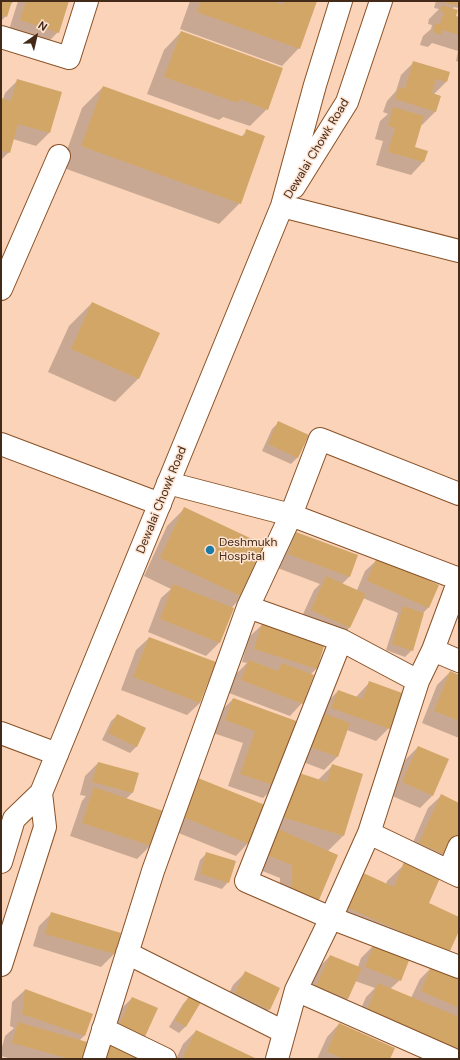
<!DOCTYPE html>
<style>
body{margin:0}
#map{position:relative;width:460px;height:1060px;overflow:hidden;background:#fad3b8;font-family:"DM Sans",sans-serif}
canvas{display:block}
.frame{position:absolute;inset:0;border:2px solid #442b19;pointer-events:none}
.north{position:absolute;left:16px;top:16px;width:40px;height:40px;-webkit-text-stroke:3px #fee3d1;paint-order:stroke;rotate:34deg;font-size:11px;font-weight:700;line-height:16px;text-align:center;color:#442b19}
.north::after{content:'';display:block;margin:auto;width:14px;height:18px;background:#442b19;clip-path:polygon(50% 0,100% 100%,50% 72%,0 100%)}
</style>
<div id="map">
<canvas width="460" height="1060"></canvas>
<div class="frame"></div>
<div class="north">N</div>
</div>
<script>
const g = document.querySelector('canvas').getContext('2d');
g.lineJoin = 'round';
function fill(path, color) { g.fillStyle = color; g.fill(path, 'evenodd'); }
const shape = rows => new Path2D(rows.map(r => 'M' + r).join(''));
function trace(path, color, width, dash) { g.strokeStyle = color; g.lineWidth = width; g.lineCap = dash ? 'butt' : 'round'; g.setLineDash(dash || []); g.stroke(path); }
function write(font, color, halo, rows, align = 'center') {
  g.font = font + ' "DM Sans",sans-serif'; g.lineWidth = 3; g.setLineDash([]); g.textBaseline = 'middle'; g.strokeStyle = halo; g.fillStyle = color; for (const [text, x, y, turn = 0] of rows) {
    g.save(); g.translate(x, y); g.rotate((+turn || 0) * Math.PI / 180); g.textAlign = isNaN(turn) ? turn : align; if (halo) g.strokeText(text, 0, 0); g.fillText(text, 0, 0); g.restore();
  }
}
const shadow = shape([
 [1,1,14,1,9,6,6,16,1,21],
 [18,1,68,1,58,32,45,45,8,33],
 [190,1,268,1,273,3,274,1,316,1,299,48,282,66,180,29],
 [436,1,459,1,459,6,457,8,454,7,452,9,454,17,459,18,459,62,456,61,458,51,432,43,428,47,420,45,423,36,431,29,432,25,428,24,429,19,439,9,434,8],
 [181,32,267,109,250,126,223,117,219,120,147,94,164,50],
 [414,62,449,73,446,82,434,94,440,96,435,112,422,125,420,124,414,148,426,152,423,162,411,175,376,165,383,141,375,139,380,121,388,114,383,112,387,101,396,91,401,75],
 [18,80,60,93,49,133,36,146,13,139,9,152,1,160,1,99,3,99,5,93],
 [103,87,241,137,247,131,240,203,219,224,61,167,82,108],
 [92,303,159,334,138,379,115,402,48,372,69,326],
 [278,423,307,436,297,458,291,464,262,451,272,429],
 [184,509,242,597,231,608,233,609,219,643,206,656,148,632,161,598,171,589,144,576,167,526],
 [296,533,357,556,349,577,342,584,357,590,365,571,378,559,438,586,428,608,423,613,412,650,405,657,386,650,398,613,363,598,349,628,336,641,299,623,314,590,320,584,275,567,283,546],
 [262,625,317,668,310,675,302,703,290,716,229,693,236,674,247,663,242,662,249,637],
 [149,638,200,703,187,715,121,690,136,650],
 [450,672,459,676,459,738,422,723,437,685],
 [370,682,389,728,376,741,347,730,337,757,324,770,298,760,325,704,338,691,356,697],
 [233,699,298,722,275,786,263,798,228,786,243,743,213,733,220,712],
 [118,715,137,746,130,753,102,740,111,721],
 [418,747,432,796,420,808,390,795,405,760],
 [98,763,138,774,132,793,126,799,162,811,150,846,137,859,70,836,82,801,86,796,80,795,85,776],
 [333,765,343,836,327,852,337,856,318,900,306,913,279,901,280,878,255,868,279,791,318,780],
 [199,779,248,843,236,856,171,830],
 [441,796,459,804,459,833,436,869,407,856,428,808],
 [207,853,228,882,222,889,194,880,200,860],
 [405,864,428,904,459,918,459,929,448,952,451,974,459,954,459,1048,428,1059,353,1027,366,997,375,988,355,981,347,999,334,1012,304,999,317,969,330,956,358,967,361,958,374,945,329,925,344,891,386,884,387,881],
 [408,960,430,969,420,979,411,998,390,989,400,980],
 [52,913,120,934,114,954,101,967,33,946,39,926],
 [246,972,269,1009,256,1022,223,1006,233,985],
 [25,990,92,1015,84,1036,79,1041,82,1059,12,1059,1,1056,1,1051,5,1036,14,1028,10,1026,12,1002],
 [189,997,186,1026,179,1033,169,1027,183,1004],
 [132,998,130,1053,98,1059,111,1045,105,1043,119,1011],
 [339,1024,389,1059,317,1059,327,1037],
 [196,1031,254,1059,176,1059,183,1044]
]);
const building = shape([
 [1,1,12,1,7,17,1,15],
 [26,1,69,1,59,33,20,20],
 [201,1,271,1,283,5,284,1,317,1,300,49,197,12],
 [439,1,458,1,456,6],
 [442,5,458,10,456,16,459,17,459,35,443,30,441,35,433,32,435,23,440,24,444,12,440,11],
 [181,31,283,68,268,110,239,99,238,103,164,77],
 [413,61,450,72,447,82,436,79,432,93,441,96,436,112,395,99,399,87,405,89],
 [17,79,62,92,50,133,18,124,10,153,1,150,1,98,11,101],
 [103,86,244,137,246,129,265,136,241,204,81,146],
 [393,107,424,116,415,147,428,151,424,162,388,152,395,128,388,126],
 [92,302,160,333,139,379,71,349],
 [278,421,309,435,298,458,268,444],
 [184,507,267,546,243,597,160,558],
 [296,532,358,555,350,577,288,554],
 [377,557,439,585,429,608,367,581],
 [326,576,366,594,350,628,311,610],
 [173,584,234,608,220,643,160,619],
 [403,606,424,613,413,651,392,644],
 [262,623,325,643,317,669,254,649],
 [149,637,216,662,200,703,133,677],
 [249,660,278,671,282,663,314,675,303,704,241,680],
 [450,671,459,675,459,721,434,711],
 [369,681,402,693,390,729,331,708,338,690,363,699],
 [233,698,299,722,276,786,240,774,255,731,225,720],
 [323,713,350,723,338,757,310,747],
 [117,714,146,728,137,747,108,733],
 [418,746,449,759,433,796,402,782],
 [98,762,139,773,133,793,92,782],
 [332,764,363,774,344,836,282,817,296,772,327,782],
 [198,778,265,805,249,844,183,817],
 [94,787,163,811,151,846,82,823],
 [441,794,459,803,459,835,449,857,419,843],
 [278,829,338,855,319,900,291,888,292,865,267,855],
 [206,852,236,861,229,883,200,874],
 [404,862,440,878,429,903,459,917,459,931,449,953,346,907,361,872,394,887],
 [51,912,121,933,115,954,45,934],
 [374,944,410,958,401,981,365,967],
 [330,955,362,968,348,999,316,986],
 [432,965,459,977,459,1008,421,991],
 [245,971,280,988,270,1010,235,993],
 [378,983,459,1017,459,1051,365,1015],
 [25,989,93,1014,85,1036,22,1014],
 [189,996,201,1002,186,1027,175,1020],
 [132,997,158,1008,143,1041,117,1030],
 [18,1022,87,1042,83,1059,70,1059,12,1043],
 [339,1023,395,1048,390,1059,344,1059,327,1052],
 [196,1030,257,1059,188,1059,183,1057],
 [110,1045,141,1059,105,1059]
]);
const street = shape([
 [1,37,69,58,87,1],
 [1,289,59,156],
 [1,444,160,504],
 [168,483,291,515,459,579],
 [248,607,341,640,418,681],
 [341,640,246,881,331,918,459,967],
 [433,650,459,661],
 [1,733,57,754],
 [369,833,459,876],
 [449,871,459,847],
 [127,953,284,1032],
 [296,990,452,1059],
 [103,1029,165,1059],
 [94,1059,153,871,248,607,291,515,320,439,459,494],
 [277,1059,296,990,331,918,369,833,418,681,433,650,459,580]
]);
const secondary = shape([
 [294,187,347,102,381,1],
 [282,206,459,251],
 [1,862,14,819,41,793,282,206,315,85,341,1],
 [1,965,45,827,41,793]
]);
const markers = [
 [210,550,5,"#1c7aa7"]
];
const streetNames = [
 ["Dewalai Chowk Road",317,149,-59],
 ["Dewalai Chowk Road",162,500,-68]
];
const poiNames = [
 ["Deshmukh",219,543],
 ["Hospital",219,557]
];
fill(shadow, '#0003');
fill(building, '#d1a667');
trace(street, '#895126', 24);
trace(secondary, '#895126', 24);
trace(street, '#fff', 22);
trace(secondary, '#fff', 22);
for (const [x, y, r, color] of markers) { const dot = new Path2D(); dot.arc(x, y, r, 0, 2 * Math.PI); g.fillStyle = color; g.fill(dot); trace(dot, '#fee3d1', 1.5); }
write('12px', '#442b19', '#fee3d1', streetNames);
write('12px', '#442b19', '#fee3d1', poiNames, 'left');
</script>
